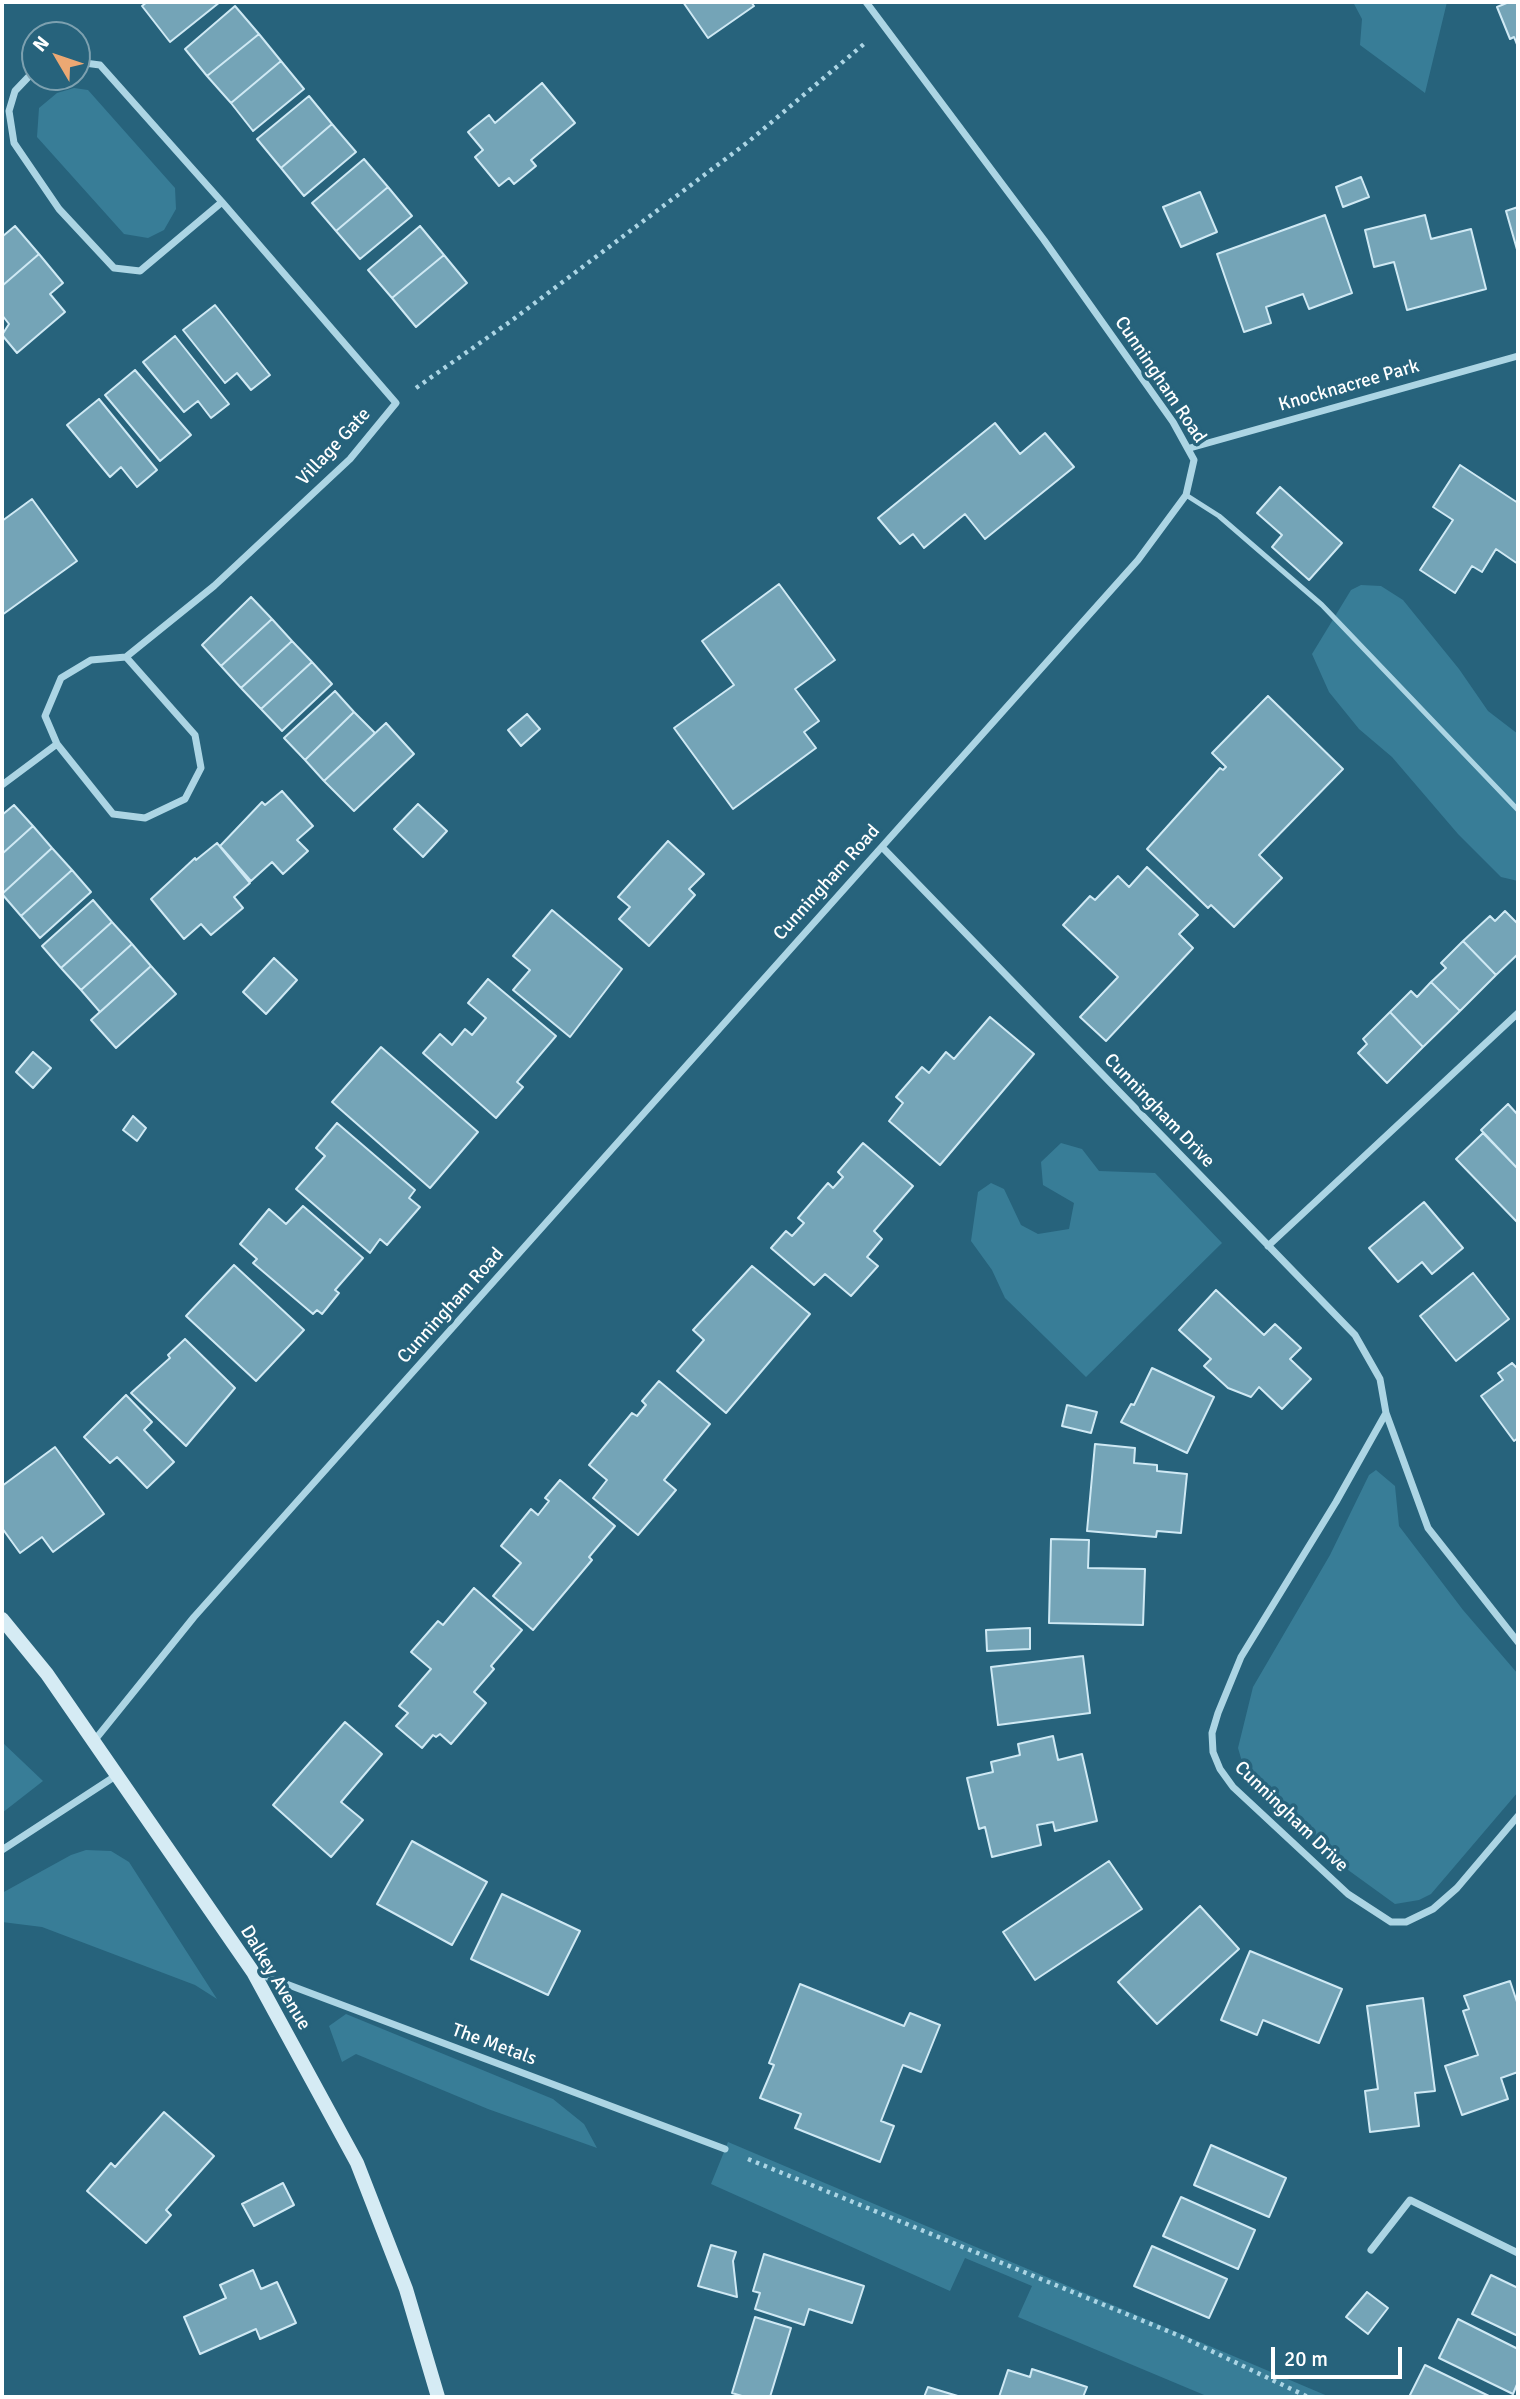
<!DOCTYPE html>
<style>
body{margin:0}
#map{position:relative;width:1520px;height:2399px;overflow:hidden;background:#27637c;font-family:Signika,sans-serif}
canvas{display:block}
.frame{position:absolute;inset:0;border:4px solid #fff;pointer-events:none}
.north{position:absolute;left:21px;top:21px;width:70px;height:70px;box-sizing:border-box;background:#27637c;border:2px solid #7da1b0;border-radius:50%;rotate:309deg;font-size:19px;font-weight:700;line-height:28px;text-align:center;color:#fff}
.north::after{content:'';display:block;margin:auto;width:24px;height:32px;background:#eca873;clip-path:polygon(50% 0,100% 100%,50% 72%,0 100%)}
.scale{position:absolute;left:1271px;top:2347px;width:131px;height:32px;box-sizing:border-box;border:4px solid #fff;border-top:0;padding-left:9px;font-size:21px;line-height:24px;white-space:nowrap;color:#fff;-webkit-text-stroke:5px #27637c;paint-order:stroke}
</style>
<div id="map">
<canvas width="1520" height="2399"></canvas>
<div class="frame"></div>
<div class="north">N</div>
<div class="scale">20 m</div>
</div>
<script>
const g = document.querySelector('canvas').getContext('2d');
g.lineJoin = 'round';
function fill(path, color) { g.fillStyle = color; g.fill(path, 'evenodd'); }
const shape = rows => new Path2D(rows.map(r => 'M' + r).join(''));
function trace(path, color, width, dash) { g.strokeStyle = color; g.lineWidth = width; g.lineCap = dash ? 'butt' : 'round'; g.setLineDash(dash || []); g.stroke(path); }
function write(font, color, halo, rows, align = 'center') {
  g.font = font + ' Signika,sans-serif'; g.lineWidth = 7; g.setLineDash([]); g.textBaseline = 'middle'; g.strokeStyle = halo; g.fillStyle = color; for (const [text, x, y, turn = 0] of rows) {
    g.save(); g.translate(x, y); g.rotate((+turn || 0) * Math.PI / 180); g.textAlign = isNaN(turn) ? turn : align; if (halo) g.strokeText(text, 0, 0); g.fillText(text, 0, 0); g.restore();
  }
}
const green = shape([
 [1353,2,1447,2,1425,93,1360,45,1362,19],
 [74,88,88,90,175,188,176,209,164,230,148,238,124,234,37,137,39,108,57,93],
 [1361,585,1381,586,1403,600,1459,669,1488,711,1518,734,1518,881,1501,877,1458,834,1392,757,1359,729,1329,692,1312,654,1351,590],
 [1061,1143,1082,1149,1099,1171,1155,1173,1222,1243,1086,1377,1005,1298,992,1270,971,1241,978,1192,991,1183,1004,1189,1021,1225,1038,1234,1069,1229,1074,1203,1043,1185,1041,1162],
 [1376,1470,1395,1486,1399,1526,1463,1610,1518,1674,1518,1792,1431,1894,1419,1900,1395,1904,1326,1854,1243,1765,1238,1748,1253,1687,1330,1555,1369,1475],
 [2,1742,43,1781,2,1813],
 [86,1850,111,1851,129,1862,217,1999,195,1985,42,1927,2,1922,2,1893,71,1855],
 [346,2014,553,2099,584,2124,597,2148,488,2109,356,2054,342,2062,329,2026],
 [728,2142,1330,2397,1209,2397,1018,2317,1032,2286,965,2258,950,2291,711,2184]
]);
const building = shape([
 [147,2,220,2,170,42,142,6,147,2],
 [683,2,751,2,754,6,708,38,683,2],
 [1509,2,1518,2,1518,47,1514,37,1510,39,1497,7,1509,2],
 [235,6,259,34,207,76,185,49,235,6],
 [259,34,281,61,231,103,207,76,259,34],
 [281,61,304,89,253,131,231,103,281,61],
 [542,83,575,123,531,160,536,166,514,184,509,178,499,186,475,157,483,150,468,132,489,115,495,123,542,83],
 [309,96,332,124,281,168,257,139,309,96],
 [332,124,356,152,304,196,281,168,332,124],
 [364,159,388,187,336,231,312,203,364,159],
 [1361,177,1369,197,1343,207,1336,187,1361,177],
 [388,187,412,216,360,259,336,231,388,187],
 [1200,192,1217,232,1181,247,1163,207,1200,192],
 [1518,207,1518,253,1506,211,1518,207],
 [1325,215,1352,293,1309,309,1303,294,1266,307,1271,323,1244,332,1217,254,1325,215],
 [1425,215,1431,239,1471,229,1486,289,1407,310,1394,262,1374,267,1365,230,1425,215],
 [15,226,39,254,2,286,2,234,3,236,15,226],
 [420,226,444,255,392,298,368,270,420,226],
 [39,254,63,283,50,294,65,312,17,353,2,335,9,324,2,315,2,286,39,254],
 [444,255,467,283,416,327,392,298,444,255],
 [215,305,270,375,251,390,237,373,225,383,183,330,215,305],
 [175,336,229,404,211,418,198,401,184,412,143,362,175,336],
 [135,370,191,435,160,461,105,395,135,370],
 [99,399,157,470,137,487,121,467,110,477,67,425,99,399],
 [995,423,1020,454,1045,433,1074,467,985,539,965,514,924,548,913,534,900,544,878,518,995,423],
 [1460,465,1518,503,1518,564,1496,549,1482,572,1472,566,1455,593,1420,570,1453,520,1433,507,1460,465],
 [1280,487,1342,543,1309,580,1272,547,1282,535,1257,513,1280,487],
 [32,499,77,561,2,615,2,521,32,499],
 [779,584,835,660,795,689,819,721,804,732,816,748,733,809,674,728,734,685,702,641,779,584],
 [251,597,272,619,221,666,202,645,251,597],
 [272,619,292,641,241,688,221,666,272,619],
 [292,641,312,662,261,709,241,688,292,641],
 [312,662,332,684,282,731,261,709,312,662],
 [335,691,354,712,305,760,284,738,335,691],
 [1268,696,1343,769,1259,855,1282,878,1234,927,1211,905,1208,908,1147,849,1220,768,1223,770,1226,767,1212,753,1268,696],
 [354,712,375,733,324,781,305,760,354,712],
 [527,714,540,729,521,746,508,730,527,714],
 [386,723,414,754,354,811,324,781,386,723],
 [282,791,313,826,297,840,308,851,283,874,272,862,251,881,220,846,262,802,265,805,282,791],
 [418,804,447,831,423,857,394,829,418,804],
 [14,805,33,826,2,854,2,815,14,805],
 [33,826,52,848,2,894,2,854,33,826],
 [668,841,704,874,689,889,695,895,649,946,619,919,630,907,618,897,668,841],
 [217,843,250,883,234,897,243,908,211,935,201,924,184,939,151,899,195,858,196,860,217,843],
 [52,848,72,870,21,916,2,894,52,848],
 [1147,867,1198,915,1179,934,1193,948,1106,1041,1080,1017,1118,977,1063,925,1090,896,1095,900,1118,876,1129,887,1147,867],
 [72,870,91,892,40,938,21,916,72,870],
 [93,900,112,922,61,968,42,946,93,900],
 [552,910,622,969,570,1037,513,990,530,970,513,956,552,910],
 [1505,911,1518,924,1518,954,1496,975,1463,941,1490,916,1495,921,1505,911],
 [112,922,132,944,81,990,61,968,112,922],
 [1463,941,1496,975,1460,1011,1431,982,1446,968,1441,963,1463,941],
 [132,944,151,966,100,1012,81,990,132,944],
 [274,958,297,980,266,1014,243,992,274,958],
 [151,966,176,994,116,1048,91,1020,151,966],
 [488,979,556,1036,517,1082,523,1087,496,1118,423,1053,440,1034,452,1045,465,1029,472,1035,486,1018,468,1003,488,979],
 [1431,982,1460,1011,1423,1047,1390,1012,1411,991,1417,997,1431,982],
 [1390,1012,1423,1047,1387,1083,1358,1053,1367,1044,1363,1039,1390,1012],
 [990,1017,1034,1054,940,1165,889,1121,903,1103,896,1097,922,1067,929,1073,946,1052,954,1059,990,1017],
 [381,1047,478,1132,430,1188,332,1102,381,1047],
 [33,1052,51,1068,33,1088,16,1072,33,1052],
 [1508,1104,1518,1115,1518,1169,1481,1130,1508,1104],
 [133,1116,146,1128,137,1141,123,1130,133,1116],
 [337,1123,415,1190,409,1198,420,1207,387,1245,380,1239,370,1253,296,1189,325,1156,316,1148,337,1123],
 [1483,1133,1518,1169,1518,1223,1456,1159,1483,1133],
 [863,1143,913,1186,874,1231,882,1239,867,1257,878,1266,851,1296,825,1274,814,1285,771,1248,786,1231,792,1236,804,1223,798,1218,828,1183,833,1188,843,1177,838,1172,863,1143],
 [1424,1202,1463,1248,1432,1274,1422,1262,1398,1282,1369,1248,1424,1202],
 [303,1206,363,1258,335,1290,339,1293,322,1314,317,1310,313,1314,253,1263,257,1259,240,1244,269,1209,286,1224,303,1206],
 [234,1265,304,1330,256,1381,186,1316,234,1265],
 [752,1266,810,1314,726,1413,677,1371,704,1340,693,1330,752,1266],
 [1473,1273,1509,1319,1456,1361,1420,1316,1473,1273],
 [1216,1290,1264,1335,1275,1324,1301,1348,1290,1359,1311,1379,1282,1409,1259,1387,1251,1397,1228,1388,1204,1366,1211,1359,1179,1330,1216,1290],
 [185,1339,235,1388,186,1446,131,1393,170,1358,168,1355,185,1339],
 [1512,1363,1518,1369,1518,1438,1514,1441,1481,1396,1503,1380,1498,1373,1512,1363],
 [1152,1368,1214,1397,1187,1453,1121,1422,1131,1404,1134,1405,1152,1368],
 [659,1381,710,1424,664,1480,676,1490,638,1535,593,1498,607,1480,589,1465,632,1413,637,1416,646,1405,642,1401,659,1381],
 [126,1395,152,1422,144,1430,174,1462,147,1488,117,1457,110,1463,84,1437,126,1395],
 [1067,1405,1097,1412,1091,1433,1062,1426,1067,1405],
 [1095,1444,1135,1448,1134,1463,1157,1465,1157,1471,1187,1474,1181,1533,1157,1531,1156,1537,1087,1531,1095,1444],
 [55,1447,104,1514,53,1552,42,1537,20,1553,2,1528,2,1486,55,1447],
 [560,1480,615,1526,589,1557,592,1560,533,1630,493,1596,521,1563,501,1546,531,1509,538,1515,549,1501,545,1498,560,1480],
 [1051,1539,1089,1540,1088,1568,1145,1569,1143,1625,1049,1623,1051,1539],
 [474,1588,522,1630,491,1666,494,1669,474,1692,486,1703,451,1744,440,1734,436,1737,433,1735,422,1748,396,1726,408,1713,399,1706,431,1669,411,1652,438,1621,443,1625,474,1588],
 [1030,1628,1030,1649,987,1651,986,1630,1030,1628],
 [1083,1656,1090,1713,998,1725,991,1667,1083,1656],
 [345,1722,382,1754,341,1802,363,1820,331,1857,273,1805,345,1722],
 [1053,1736,1058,1760,1082,1754,1097,1821,1055,1831,1053,1822,1037,1825,1041,1845,992,1857,985,1827,979,1829,967,1778,993,1772,991,1762,1020,1755,1018,1744,1053,1736],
 [412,1841,487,1882,452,1945,377,1904,412,1841],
 [1109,1861,1142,1909,1035,1980,1003,1932,1109,1861],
 [502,1894,580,1931,548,1995,471,1959,502,1894],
 [1200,1906,1239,1949,1157,2024,1118,1982,1200,1906],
 [1250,1951,1342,1989,1319,2043,1263,2020,1257,2035,1221,2020,1250,1951],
 [1510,1981,1518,2005,1518,2072,1501,2078,1508,2099,1462,2115,1445,2066,1478,2055,1463,2011,1469,2009,1464,1996,1510,1981],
 [800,1984,904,2026,910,2013,940,2025,921,2072,903,2065,881,2121,894,2126,880,2162,795,2128,801,2114,760,2098,774,2065,769,2063,800,1984],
 [1423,1998,1435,2091,1415,2093,1419,2126,1370,2132,1365,2091,1378,2089,1367,2006,1423,1998],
 [164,2112,214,2156,166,2210,171,2215,146,2243,87,2191,111,2163,115,2167,164,2112],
 [1211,2145,1286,2178,1269,2217,1194,2185,1211,2145],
 [283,2183,294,2205,254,2226,242,2204,283,2183],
 [1181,2197,1255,2230,1238,2269,1163,2236,1181,2197],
 [711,2245,736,2252,733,2261,737,2297,698,2286,711,2245],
 [1152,2246,1227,2279,1209,2318,1134,2286,1152,2246],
 [764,2254,864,2286,852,2323,809,2309,804,2325,755,2309,760,2293,753,2291,764,2254],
 [253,2270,261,2289,277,2282,296,2323,260,2339,256,2329,200,2354,184,2317,226,2298,220,2285,253,2270],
 [1491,2275,1518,2288,1518,2336,1472,2314,1491,2275],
 [1367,2292,1388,2308,1368,2334,1346,2317,1367,2292],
 [755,2317,791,2328,770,2397,745,2397,732,2393,755,2317],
 [1458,2319,1518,2349,1518,2382,1513,2394,1439,2358,1458,2319],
 [1425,2365,1491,2397,1409,2397,1425,2365],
 [1032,2369,1087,2387,1083,2397,999,2397,1008,2370,1030,2377,1032,2369],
 [928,2387,961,2397,924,2397,928,2387]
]);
const path = shape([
 [416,388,511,321,748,142,864,44],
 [748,2159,1180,2336,1308,2397]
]);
const lane = shape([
 [1186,495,1219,516,1322,605,1518,810]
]);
const street = shape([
 [35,70,15,91,9,111,14,143,59,209,114,268,140,271,222,202,100,65,77,62],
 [1190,448,1518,356],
 [126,657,195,735,201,768,185,799,145,818,113,814,57,744,45,716,61,678,91,660,126,657,214,586,350,459,396,403,222,202],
 [2,785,57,744],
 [882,847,1355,1335,1380,1379,1386,1413,1428,1528,1518,1642],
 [1268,1246,1518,1013],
 [1386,1413,1336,1502,1241,1657,1218,1713,1212,1733,1213,1752,1220,1769,1233,1787,1348,1894,1391,1922,1406,1922,1433,1909,1457,1888,1518,1816],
 [94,1741,194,1617,1138,560,1186,495,1194,460,1173,422,1044,240,866,2],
 [2,1850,117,1775],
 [257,1973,725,2149],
 [1371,2250,1410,2200,1518,2253]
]);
const secondary = shape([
 [2,1619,47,1674,253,1972,357,2163,406,2289,438,2397]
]);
const streetNames = [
 ["Cunningham Road",1160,380,56],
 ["Knocknacree Park",1349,386,-16],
 ["Village Gate",334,447,-47],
 ["Cunningham Road",827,883,-48],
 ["Cunningham Drive",1159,1111,46],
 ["Cunningham Road",451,1306,-48],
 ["Cunningham Drive",1291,1817,44],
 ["Dalkey Avenue",275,1978,59],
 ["The Metals",494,2045,20]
];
fill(green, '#387d97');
fill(building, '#74a4b7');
trace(building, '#cfe9f4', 2);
trace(path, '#acd5e4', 4.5, [3.5, 5]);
trace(lane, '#acd5e4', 5);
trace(street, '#acd5e4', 7);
trace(secondary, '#d5ebf4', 14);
write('19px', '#fff', '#27637c', streetNames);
</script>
